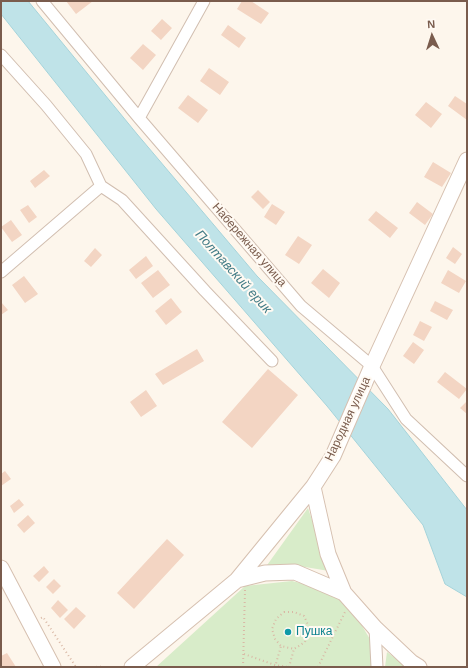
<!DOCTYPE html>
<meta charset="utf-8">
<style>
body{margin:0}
#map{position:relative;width:468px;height:668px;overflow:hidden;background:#fdf6ec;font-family:Arial,sans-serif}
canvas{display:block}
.frame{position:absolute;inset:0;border:2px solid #7a5c4d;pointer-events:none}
.north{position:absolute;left:412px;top:16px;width:40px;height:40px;-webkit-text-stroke:3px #fffaf3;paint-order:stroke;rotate:356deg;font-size:11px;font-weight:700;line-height:16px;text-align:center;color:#7a5c4d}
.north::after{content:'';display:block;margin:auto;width:14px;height:18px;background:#7a5c4d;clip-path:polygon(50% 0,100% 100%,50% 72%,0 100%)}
</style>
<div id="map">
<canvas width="468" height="668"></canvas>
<div class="frame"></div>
<div class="north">N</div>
</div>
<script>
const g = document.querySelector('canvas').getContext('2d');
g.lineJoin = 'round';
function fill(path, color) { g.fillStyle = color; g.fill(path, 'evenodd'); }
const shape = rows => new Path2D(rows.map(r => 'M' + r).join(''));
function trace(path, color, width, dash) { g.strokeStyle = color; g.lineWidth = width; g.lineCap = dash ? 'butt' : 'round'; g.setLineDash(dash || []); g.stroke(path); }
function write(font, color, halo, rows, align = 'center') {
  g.font = font + ' Arial,sans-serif'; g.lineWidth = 4; g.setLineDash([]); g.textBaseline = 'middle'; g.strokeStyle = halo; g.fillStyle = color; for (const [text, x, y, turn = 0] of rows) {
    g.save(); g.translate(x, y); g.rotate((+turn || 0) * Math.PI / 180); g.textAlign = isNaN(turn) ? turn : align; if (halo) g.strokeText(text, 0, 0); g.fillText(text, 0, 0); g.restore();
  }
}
const green = shape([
 [308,508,329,571,287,564,265,568],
 [292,581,329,590,354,612,371,641,372,667,156,667,245,586],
 [387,652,407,667,385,667]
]);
const water = shape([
 [1,1,28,1,137,134,257,276,388,409,467,510,467,597,445,584,423,525,327,406,156,209,1,14,1,1]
]);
const building = shape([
 [66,1,93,1,76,14],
 [242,1,251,1,269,13,261,24,237,9],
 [162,19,172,28,161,40,151,31],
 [228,25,246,38,239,48,221,35],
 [143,44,156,55,143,70,130,58],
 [209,68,229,82,220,95,200,81],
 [188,95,208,110,198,123,178,108],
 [455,96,467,104,467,120,448,106],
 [426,102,442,114,431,128,415,115],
 [433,162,451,173,442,187,424,177],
 [44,170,50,176,35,188,30,181],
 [258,190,270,202,263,209,251,197],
 [417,202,433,214,425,225,409,213],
 [272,204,285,212,276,225,264,217],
 [28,205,37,217,29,223,20,210],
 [376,211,398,228,390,238,368,220],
 [11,220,22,235,12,242,1,227],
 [298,236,312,245,299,264,285,255],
 [453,247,462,254,455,264,446,258],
 [95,248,102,255,91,267,84,261],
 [146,256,153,266,136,279,129,270],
 [323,269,340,283,329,298,311,283],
 [158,270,170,285,153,298,141,283],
 [448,270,466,281,459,293,441,283],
 [24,276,38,294,25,303,12,285],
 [171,298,182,312,166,325,155,311],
 [435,301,453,310,447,320,430,311],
 [1,302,8,310,1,315],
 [420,321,432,327,424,341,413,335],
 [413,342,424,350,414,364,403,356],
 [197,349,204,361,163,385,155,374],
 [268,369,298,395,252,448,222,422],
 [445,372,467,389,459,399,437,382],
 [146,390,157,406,141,417,130,402],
 [467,401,467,414,460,408],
 [5,471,11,479,1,486,1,474],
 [19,499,24,505,14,513,10,506],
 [28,515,35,523,24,533,17,525],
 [167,539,184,555,134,609,117,593],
 [44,566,49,572,39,582,33,576],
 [54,579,61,586,53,594,46,587],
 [58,600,68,610,60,618,51,608],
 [76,607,86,616,74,629,64,619],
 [7,653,16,667,1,667,1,656]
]);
const path = shape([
 [284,612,294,612,304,616,310,629,305,642,294,649,281,646,275,639,272,629,276,619,284,612],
 [41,618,43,617,76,667],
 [244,654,275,665,288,667],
 [96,667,99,666,101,667],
 [243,667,245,590],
 [275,667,281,646],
 [289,667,294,649],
 [318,667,345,612]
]);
const street = shape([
 [42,1,139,118,301,306,372,366,406,419,467,476],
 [1,55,46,105,86,154,101,186,122,200,205,291,272,361],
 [139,118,204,1],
 [1,272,101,186],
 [375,628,377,667]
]);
const secondary = shape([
 [313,487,328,554,344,593,375,628,411,662,419,667],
 [1,568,53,667],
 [237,580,265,573,295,572,344,593],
 [132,667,237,580,313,487,333,456,372,366,467,160]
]);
const markers = [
 [288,632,4,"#0f9aa8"]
];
const streetNames = [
 ["Набережная улица",249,245,49],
 ["Народная улица",348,419,-65]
];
const cultureNames = [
 ["Пушка",296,632]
];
const waterNames = [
 ["Полтавский ерик",233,272,48]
];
fill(green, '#d8ecc9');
fill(water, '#bfe3e8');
trace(water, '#a5d3da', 1);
fill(building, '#f3d5c3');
trace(street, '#d1beb0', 13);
trace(secondary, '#d6c0b0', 17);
trace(path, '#d9b8a5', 2, [1, 3]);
trace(street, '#fff', 11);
trace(secondary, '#fff', 15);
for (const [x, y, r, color] of markers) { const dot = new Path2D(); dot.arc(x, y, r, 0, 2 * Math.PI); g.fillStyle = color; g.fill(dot); trace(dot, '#fffaf3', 1.5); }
write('12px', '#7a5c4d', '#fffaf3', streetNames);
write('12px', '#0d838f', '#fffaf3', cultureNames, 'left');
write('italic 13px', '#437c86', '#fffaf3', waterNames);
</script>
